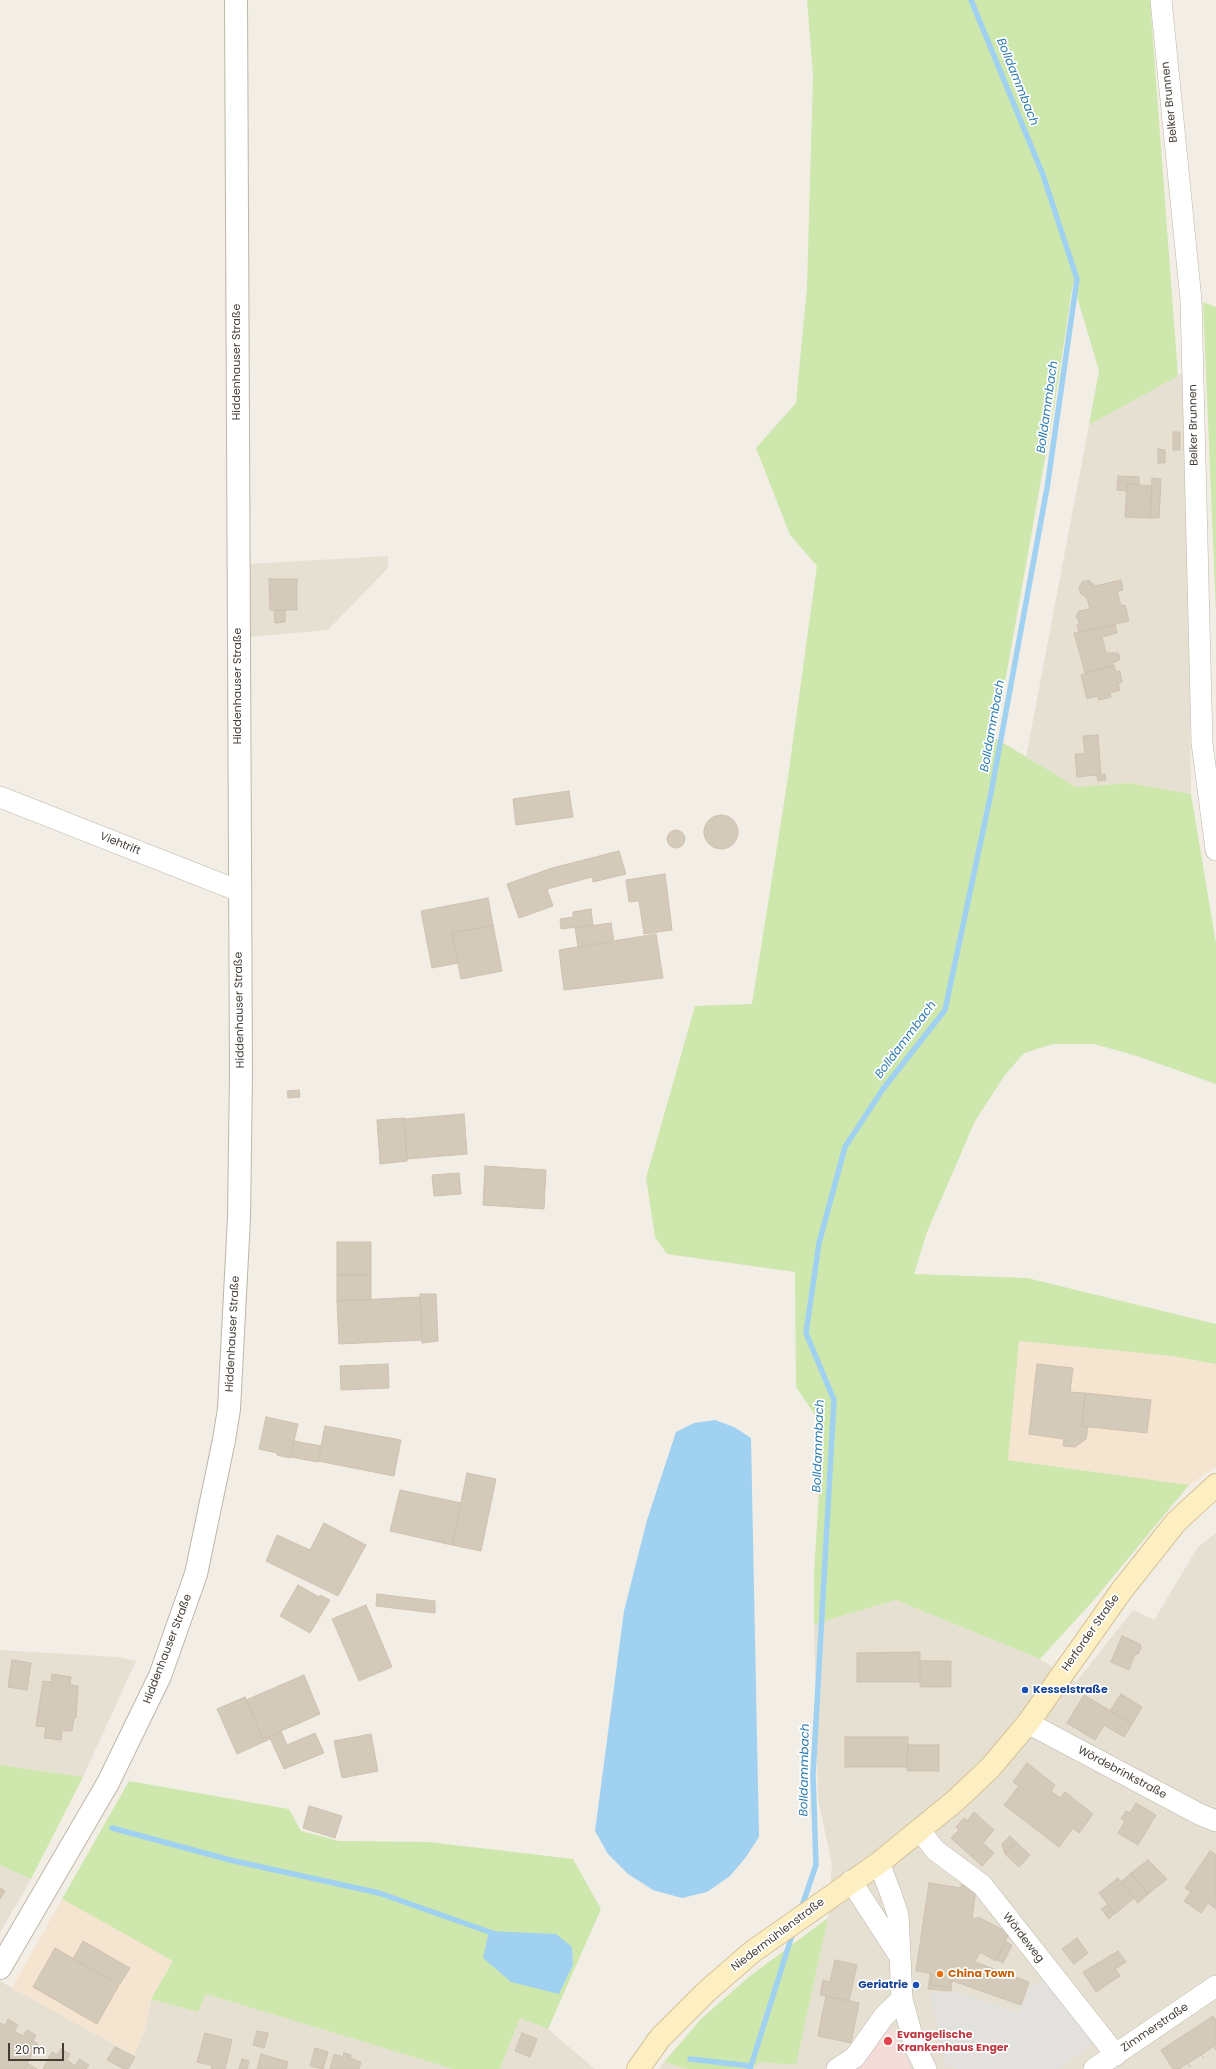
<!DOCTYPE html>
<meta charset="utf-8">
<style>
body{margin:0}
#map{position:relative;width:1216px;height:2069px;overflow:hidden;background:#f2eee5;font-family:Poppins,sans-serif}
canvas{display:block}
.scale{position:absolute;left:8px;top:2043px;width:56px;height:18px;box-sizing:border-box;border:2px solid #453e35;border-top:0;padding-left:5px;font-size:12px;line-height:14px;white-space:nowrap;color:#453e35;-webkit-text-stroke:3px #fff;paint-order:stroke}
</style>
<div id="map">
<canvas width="1216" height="2069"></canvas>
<div class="scale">20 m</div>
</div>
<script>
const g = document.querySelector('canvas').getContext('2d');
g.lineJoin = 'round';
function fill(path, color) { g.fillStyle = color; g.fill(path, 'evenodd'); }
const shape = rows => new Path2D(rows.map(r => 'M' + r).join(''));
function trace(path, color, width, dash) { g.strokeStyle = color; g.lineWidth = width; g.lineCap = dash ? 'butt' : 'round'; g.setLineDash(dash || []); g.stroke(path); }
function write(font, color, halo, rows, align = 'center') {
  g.font = font + ' Poppins,sans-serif'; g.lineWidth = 3.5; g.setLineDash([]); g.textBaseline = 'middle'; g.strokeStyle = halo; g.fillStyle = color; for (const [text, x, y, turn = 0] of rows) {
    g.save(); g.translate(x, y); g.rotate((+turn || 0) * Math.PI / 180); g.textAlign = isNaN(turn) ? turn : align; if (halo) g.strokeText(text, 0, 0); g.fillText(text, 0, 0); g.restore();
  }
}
const residential = shape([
 [1186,371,1191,794,1130,783,1076,787,1026,757,1089,425],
 [388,556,388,568,328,630,250,637,248,564],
 [1216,1533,1216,2069,911,2069,893,2029,851,2069,752,2069,759,2062,796,2065,828,1918,832,1865,818,1799,814,1624,896,1600,1040,1659,1076,1682,1133,1610,1154,1620,1198,1547],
 [0,1650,118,1657,136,1661,83,1777,0,1765],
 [0,1865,31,1879,0,1933],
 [0,1981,134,2055,145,2030,151,1999,198,2012,206,1994,453,2069,0,2069],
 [520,2018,548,2029,595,2069,500,2069],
 [664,2062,688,2069,659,2069]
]);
const commercial = shape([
 [1019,1341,1172,1356,1216,1364,1216,1467,1189,1485,1008,1460],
 [62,1899,173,1961,151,1999,145,2030,134,2055,12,1988]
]);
const medical = shape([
 [893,2029,911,2069,851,2069,886,2031]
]);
const green = shape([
 [807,0,1150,0,1178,376,1089,425,1099,371,1073,283,1054,408,995,738,1076,787,1130,783,1191,794,1216,943,1216,1084,1137,1056,1094,1044,1053,1044,1024,1053,1005,1075,975,1121,927,1232,914,1274,1027,1278,1216,1324,1216,1364,1172,1356,1019,1341,1008,1460,1189,1485,1093,1601,1040,1659,896,1600,814,1624,814,1573,823,1427,796,1387,795,1272,667,1254,655,1237,646,1178,695,1006,752,1004,787,784,817,566,790,535,756,448,796,403,807,287,813,75],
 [1203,302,1216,307,1216,614],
 [0,1765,83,1777,31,1879,0,1865],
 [129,1781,289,1809,301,1831,339,1841,429,1842,573,1859,601,1909,548,2029,520,2018,500,2069,453,2069,206,1994,198,2012,151,1999,173,1961,62,1899],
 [572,1947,573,1965,559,1994],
 [828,1918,796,2065,759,2062,752,2069,688,2069,664,2062,702,2018,750,1976]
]);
const parking = shape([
 [1043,1971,1091,2040,1090,2046,1058,2069,959,2069,946,2066,940,2046,931,1993,954,1991,1019,2013,1030,1987,1039,1983]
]);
const water = shape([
 [715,1420,734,1427,751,1438,759,1837,746,1857,730,1876,707,1892,682,1898,653,1890,628,1874,608,1854,595,1831,624,1611,647,1520,676,1432,694,1423],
 [489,1931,556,1934,572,1947,573,1965,559,1994,511,1982,483,1958]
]);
const stream = shape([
 [112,1828,230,1860,379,1893,495,1934],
 [801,1909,816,1865,813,1775,834,1400,806,1333,819,1243,845,1147,883,1089,945,1010,991,793,1047,488,1077,279,1043,175,971,0],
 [690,2059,751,2066],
 [750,2069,793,1932]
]);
const building = shape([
 [1173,432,1180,432,1180,450,1173,450,1173,432],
 [1158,449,1165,450,1165,463,1158,463,1158,449],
 [1118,476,1139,477,1139,485,1127,484,1126,491,1117,490,1118,476],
 [1152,478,1161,479,1159,518,1150,518,1152,478],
 [1127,484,1152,486,1150,518,1125,517,1127,484],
 [269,579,297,579,297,610,270,610,269,579],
 [1089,580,1095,586,1121,580,1123,590,1117,591,1121,606,1125,605,1129,621,1079,632,1077,626,1079,622,1076,616,1079,611,1090,609,1087,598,1081,594,1079,588,1082,582,1089,580],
 [274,610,285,610,285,622,275,623,274,610],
 [1115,625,1117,633,1102,637,1106,653,1118,653,1120,657,1119,660,1112,663,1113,666,1085,673,1074,633,1115,625],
 [1114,665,1116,672,1120,671,1122,682,1118,684,1120,690,1110,693,1111,697,1099,700,1097,696,1087,699,1081,675,1114,665],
 [1098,735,1101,775,1105,774,1106,780,1098,781,1097,775,1077,777,1075,754,1085,754,1083,736,1098,735],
 [569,791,573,817,516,825,513,799,569,791],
 '704 832a17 17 0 1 1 34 0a17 17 0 1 1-34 0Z',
 '667 839a9 9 0 1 1 18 0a9 9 0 1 1-18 0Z',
 [619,851,626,874,593,882,592,877,547,889,553,906,519,918,507,884,552,868,619,851],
 [665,874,672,930,644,934,639,901,629,902,626,880,665,874],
 [488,898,493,925,452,933,458,963,432,968,421,911,488,898],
 [591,909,593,925,561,929,560,919,573,917,573,912,591,909],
 [611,923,614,942,578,947,575,928,611,923],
 [493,925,502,971,461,979,452,933,493,925],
 [656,934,663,978,564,990,559,950,656,934],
 [299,1090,300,1097,288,1098,287,1091,299,1090],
 [464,1114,467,1154,407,1159,404,1119,464,1114],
 [404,1118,407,1161,380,1164,377,1120,404,1118],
 [485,1166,546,1170,544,1209,483,1205,485,1166],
 [459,1173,461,1194,434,1196,432,1175,459,1173],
 [337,1242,371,1242,371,1275,337,1275,337,1242],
 [337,1275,371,1275,371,1299,337,1301,337,1275],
 [420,1294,436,1294,438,1341,422,1343,420,1294],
 [420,1297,422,1340,339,1344,337,1301,420,1297],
 [388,1364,389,1388,341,1390,340,1366,388,1364],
 [1037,1364,1073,1368,1070,1392,1085,1393,1082,1427,1088,1427,1086,1439,1075,1447,1063,1446,1064,1439,1029,1434,1037,1364],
 [1085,1393,1151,1400,1147,1433,1082,1426,1085,1393],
 [266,1417,298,1424,290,1458,277,1455,277,1453,259,1449,266,1417],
 [325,1426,401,1440,394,1476,318,1461,325,1426],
 [294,1441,321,1446,318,1462,291,1457,294,1441],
 [467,1473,496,1479,481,1551,452,1545,467,1473],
 [400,1490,461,1503,452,1545,390,1531,400,1490],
 [324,1523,366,1545,338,1596,266,1561,277,1535,310,1550,324,1523],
 [298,1585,319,1597,320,1595,330,1600,310,1633,280,1616,298,1585],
 [377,1594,435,1601,435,1613,376,1606,377,1594],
 [366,1605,392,1667,359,1681,332,1619,366,1605],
 [1122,1636,1140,1644,1141,1648,1138,1654,1135,1654,1129,1670,1111,1662,1122,1636],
 [920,1652,920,1682,857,1682,857,1653,920,1652],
 [12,1660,31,1663,27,1690,8,1687,12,1660],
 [920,1661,951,1661,951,1687,920,1687,920,1661],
 [52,1674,71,1677,70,1685,78,1686,76,1718,74,1718,72,1731,62,1730,61,1740,44,1738,46,1727,36,1726,43,1681,51,1682,52,1674],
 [304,1675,320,1714,263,1739,246,1700,304,1675],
 [1121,1694,1142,1707,1132,1724,1110,1711,1121,1694],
 [1084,1695,1132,1724,1124,1737,1104,1725,1095,1740,1067,1723,1084,1695],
 [245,1697,263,1739,269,1736,270,1739,237,1754,217,1709,245,1697],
 [281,1731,287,1745,315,1733,324,1753,284,1769,269,1736,281,1731],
 [371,1734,378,1771,342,1778,334,1741,371,1734],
 [845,1737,908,1737,907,1767,845,1767,845,1737],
 [908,1745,939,1745,939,1771,907,1771,908,1745],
 [1027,1763,1055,1785,1051,1791,1060,1798,1065,1792,1093,1814,1079,1833,1073,1828,1059,1847,1004,1805,1019,1786,1013,1782,1027,1763],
 [1136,1803,1156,1815,1138,1845,1118,1833,1125,1821,1121,1819,1126,1811,1130,1813,1136,1803],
 [309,1806,342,1816,335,1838,303,1828,309,1806],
 [974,1812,994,1830,983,1843,994,1853,982,1866,951,1838,959,1830,956,1827,964,1818,967,1821,974,1812],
 [1010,1836,1016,1842,1005,1854,1002,1844,1010,1836],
 [1016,1842,1030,1855,1019,1867,1005,1854,1016,1842],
 [1210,1851,1216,1855,1216,1909,1208,1903,1201,1913,1184,1901,1191,1892,1185,1888,1210,1851],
 [1148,1860,1167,1879,1148,1894,1131,1873,1148,1860],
 [1131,1873,1148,1894,1138,1903,1121,1882,1131,1873],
 [1118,1878,1134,1898,1115,1914,1099,1893,1118,1878],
 [929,1883,961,1888,961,1885,972,1886,976,1889,972,1918,976,1919,978,1917,1009,1933,996,1961,980,1952,975,1962,1029,1982,1021,2005,950,1980,948,1987,931,1985,932,1975,929,1973,916,1971,929,1883],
 [0,1888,5,1891,0,1899,0,1888],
 [1107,1905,1114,1914,1109,1919,1101,1909,1107,1905],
 [1077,1938,1088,1953,1074,1964,1062,1949,1077,1938],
 [83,1941,130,1968,120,1984,73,1959,83,1941],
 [1006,1942,1012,1945,1003,1963,997,1960,1006,1942],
 [55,1948,119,1985,97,2024,33,1987,55,1948],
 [1118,1951,1126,1962,1115,1969,1120,1976,1096,1992,1083,1972,1118,1951],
 [835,1960,857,1965,849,2001,820,1995,823,1980,830,1982,835,1960],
 [930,1975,932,1975,931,1985,948,1987,949,1981,952,1980,951,1991,928,1989,930,1975],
 [826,1996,859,2003,851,2043,818,2036,826,1996],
 [1213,2016,1216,2020,1216,2045,1214,2046,1216,2050,1214,2046,1201,2055,1204,2058,1201,2055,1188,2063,1190,2067,1188,2063,1179,2069,1173,2069,1161,2050,1213,2016],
 [8,2019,18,2025,14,2031,23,2036,27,2030,36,2035,33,2041,38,2044,24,2069,0,2069,0,2023,5,2025,8,2019],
 [257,2031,268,2033,264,2048,253,2045,257,2031],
 [205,2033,232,2040,225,2069,212,2069,211,2065,197,2062,205,2033],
 [522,2033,537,2039,530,2057,515,2051,522,2033],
 [115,2047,135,2057,128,2069,124,2069,107,2060,115,2047],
 [315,2048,328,2052,323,2069,310,2066,315,2048],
 [61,2049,70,2054,67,2060,75,2066,79,2059,89,2065,86,2069,43,2069,52,2052,57,2055,61,2049],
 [344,2053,351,2055,350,2058,361,2062,359,2069,330,2069,334,2054,343,2057,344,2053],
 [261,2054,288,2062,286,2069,257,2069,261,2054],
 [242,2059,249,2061,247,2069,239,2069,242,2059],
 [27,2063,37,2069,24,2069,27,2063]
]);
const minor = shape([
 [1161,0,1191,300,1202,743,1216,850],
 [0,797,239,891],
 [1028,1723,1199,1814,1216,1821],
 [920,1830,935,1850,982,1885,1116,2055],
 [879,1863,891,1894,898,1915,902,1999,915,2047,926,2069],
 [851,1881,899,1955],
 [837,2069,855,2057,884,2016,902,1999],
 [1094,2069,1216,1986]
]);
const tertiary = shape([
 [0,1968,108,1783,160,1676,196,1574,224,1440,229,1409,239,1218,241,1072,236,0]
]);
const secondary = shape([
 [638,2069,660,2038,706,1992,752,1952,879,1863,955,1801,990,1768,1028,1723,1122,1590,1176,1522,1216,1485]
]);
const markers = [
 [1025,1690,4,"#1a4fb4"],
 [940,1974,4,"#e8710a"],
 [916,1985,4,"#1a4fb4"],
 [888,2041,5,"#e0444e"]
];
const streetNames = [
 ["Belker Brunnen",1170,102,-96],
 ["Hiddenhauser Straße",237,362,-90],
 ["Belker Brunnen",1194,425,-91],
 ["Hiddenhauser Straße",238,686,-90],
 ["Viehtrift",120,844,22],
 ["Hiddenhauser Straße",240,1010,-91],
 ["Hiddenhauser Straße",233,1334,-87],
 ["Herforder Straße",1091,1633,-55],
 ["Hiddenhauser Straße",168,1649,-69],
 ["Wördebrinkstraße",1122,1773,28],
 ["Niedermühlenstraße",778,1935,-37],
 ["Wördeweg",1023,1938,52],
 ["Zimmerstraße",1155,2028,-34]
];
const transitNames = [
 ["Kesselstraße",1033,1690],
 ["Geriatrie",908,1985,"right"]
];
const foodNames = [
 ["China Town",948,1974]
];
const healthNames = [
 ["Evangelische",897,2035],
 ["Krankenhaus Enger",897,2048]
];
const waterNames = [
 ["Bolldammbach",1017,82,68],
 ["Bolldammbach",1048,407,-82],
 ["Bolldammbach",993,726,-80],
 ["Bolldammbach",906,1040,-53],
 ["Bolldammbach",819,1446,-88],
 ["Bolldammbach",805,1770,-89]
];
fill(residential, '#e6e0d3');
fill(commercial, '#f5e5d0');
fill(medical, '#f3dbd8');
fill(green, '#cee7ad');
fill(parking, '#e3e1dd');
fill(water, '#a1d1f0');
trace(stream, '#a1d1f0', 5.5);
fill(building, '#d4caba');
trace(building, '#cfc1ae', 1);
trace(minor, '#beb6a8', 22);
trace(tertiary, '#beb6a8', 24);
trace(secondary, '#d6c397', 24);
trace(minor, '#fff', 21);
trace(tertiary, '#fff', 22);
trace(secondary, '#feefc3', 22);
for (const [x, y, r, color] of markers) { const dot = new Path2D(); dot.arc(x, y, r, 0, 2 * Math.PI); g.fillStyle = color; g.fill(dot); trace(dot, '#fff', 1.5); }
write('11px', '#453e35', '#fff', streetNames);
write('bold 11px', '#164399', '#fff', transitNames, 'left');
write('bold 11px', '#c56008', '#fff', foodNames, 'left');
write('bold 11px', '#be3a42', '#fff', healthNames, 'left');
write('italic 12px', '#2e7cb0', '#fff', waterNames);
</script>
